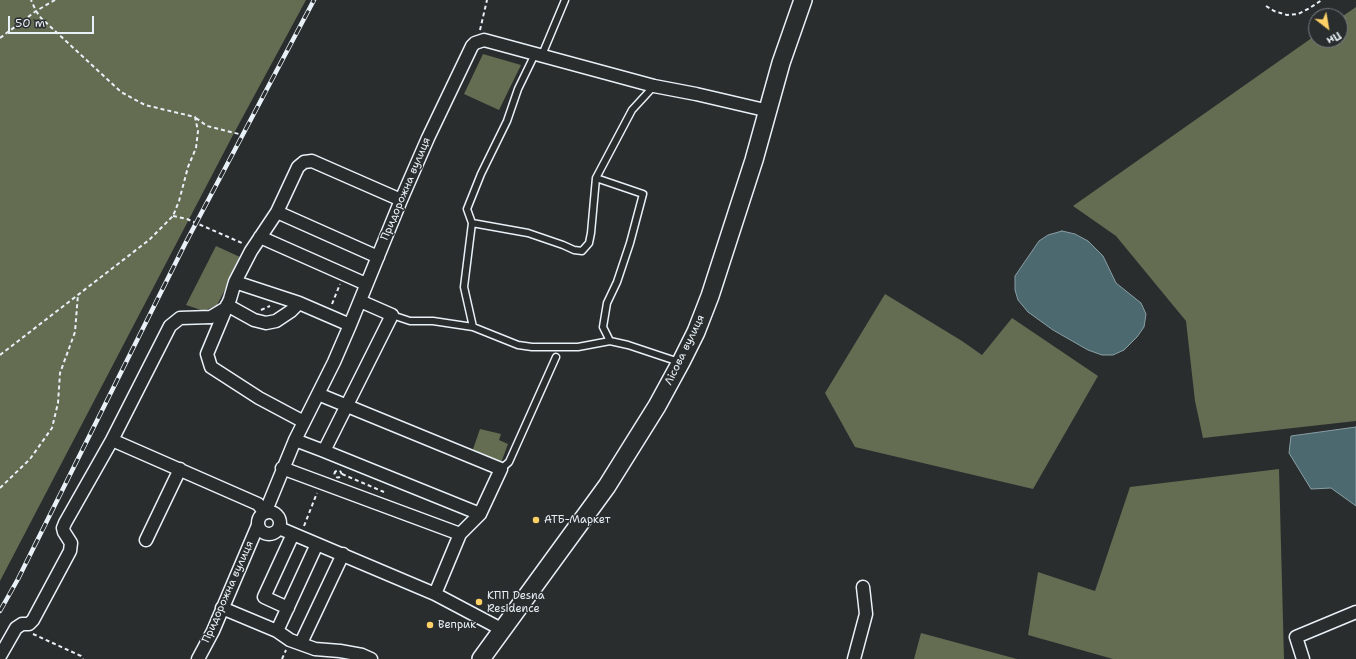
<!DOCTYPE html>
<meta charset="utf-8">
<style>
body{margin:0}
#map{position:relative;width:1356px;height:659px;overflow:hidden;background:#2a2d2e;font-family:"Shantell Sans",sans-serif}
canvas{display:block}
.north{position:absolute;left:1308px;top:8px;width:40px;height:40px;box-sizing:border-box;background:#2a2d2e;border:1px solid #767b7f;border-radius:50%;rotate:149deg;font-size:11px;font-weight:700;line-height:16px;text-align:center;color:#e8f1f8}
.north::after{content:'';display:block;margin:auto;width:14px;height:18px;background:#ffd166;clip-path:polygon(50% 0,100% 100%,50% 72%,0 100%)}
.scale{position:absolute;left:8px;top:16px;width:86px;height:18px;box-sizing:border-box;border:2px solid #e8f1f8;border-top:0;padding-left:5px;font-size:12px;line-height:14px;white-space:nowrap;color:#e8f1f8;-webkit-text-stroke:3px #2a2d2e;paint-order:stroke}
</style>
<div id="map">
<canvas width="1356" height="659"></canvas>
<div class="north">Пн</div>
<div class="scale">50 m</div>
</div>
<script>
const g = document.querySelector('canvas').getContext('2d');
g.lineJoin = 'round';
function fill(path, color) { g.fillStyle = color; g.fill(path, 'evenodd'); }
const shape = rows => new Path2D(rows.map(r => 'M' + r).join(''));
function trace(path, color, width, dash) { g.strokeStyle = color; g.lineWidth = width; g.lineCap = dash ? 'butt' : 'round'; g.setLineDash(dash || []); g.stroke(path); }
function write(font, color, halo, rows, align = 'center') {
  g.font = font + ' "Shantell Sans",sans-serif'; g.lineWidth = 3; g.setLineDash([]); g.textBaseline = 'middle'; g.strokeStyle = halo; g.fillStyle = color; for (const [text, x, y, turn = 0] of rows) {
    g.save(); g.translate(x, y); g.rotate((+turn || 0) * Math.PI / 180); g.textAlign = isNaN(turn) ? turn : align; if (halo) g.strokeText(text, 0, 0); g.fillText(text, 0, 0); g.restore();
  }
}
const green = shape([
 [0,0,306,0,233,135,0,581],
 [1356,7,1356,421,1203,438,1195,401,1186,321,1116,236,1073,206,1316,35,1316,40,1340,40,1340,18],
 [483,54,521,65,499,110,464,94],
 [216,246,240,257,230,280,217,305,204,311,186,305],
 [885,294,962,341,982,355,1012,318,1098,376,1033,489,855,447,825,393],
 [480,429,501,434,499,440,508,444,501,463,472,452],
 [1279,469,1284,659,1113,659,1028,635,1038,572,1095,591,1130,487],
 [921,633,1017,659,914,659]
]);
const water = shape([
 [1062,231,1075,234,1088,241,1103,256,1116,283,1141,303,1146,314,1144,327,1137,337,1124,350,1113,355,1102,355,1088,350,1053,330,1028,312,1018,300,1015,290,1015,276,1039,241,1048,235,1062,231],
 [1356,427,1356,506,1331,488,1311,489,1289,453,1291,436,1356,427]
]);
const path = shape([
 [1266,6,1274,11,1287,15,1298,14,1308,9,1322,0],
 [480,30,487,0],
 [0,38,36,11,55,0],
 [196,118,207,126,243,135],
 [173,216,187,219,242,243],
 [332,304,340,284],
 [261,310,270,306],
 [0,355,149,240,173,216,179,201,188,167,196,148,198,131,195,117,145,105,121,92,41,18,36,11,31,0],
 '334.5 474a3.5 3.5 0 1 1 7 0a3.5 3.5 0 1 1-7 0Z',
 [342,474,384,492],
 [0,488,30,459,52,428,58,403,60,373,75,332,78,294],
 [304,526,317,493],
 [33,634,81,656,83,659],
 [282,659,286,650]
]);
const lane = shape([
 [535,54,518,89,507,121,481,174,467,209,472,223,464,287,473,327,518,345,532,347,578,347,610,341,628,345,679,362],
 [542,55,565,0],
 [596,178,643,194,630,243,617,282,607,303,603,327,610,341],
 [472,223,528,233,563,245,574,250,582,251,589,243,591,233,596,178,632,110,654,86],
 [398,317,410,321,433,321,473,327],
 [501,469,509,462,556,357]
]);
const street = shape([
 [277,212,378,257],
 [260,237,366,284],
 [235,282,230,299,207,354,211,367,259,398,304,422],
 [227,305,254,320,266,323,276,321,291,311,299,303],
 [226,308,211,317,180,318,170,326,112,440,258,504,265,513],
 [350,325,299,303,235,282,251,251,277,212,298,167,304,162,312,161,401,200],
 [318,394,501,469,480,514,460,534,435,594],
 [295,440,324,451,392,315,360,301],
 [324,451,480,514],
 [282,468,460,534],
 '258 523a11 11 0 1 1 22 0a11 11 0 1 1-22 0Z',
 [265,513,295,440,334,362,350,325,401,200,428,138,472,46,475,43,484,40,654,86,696,94,769,111],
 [279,528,435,594,503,630],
 [146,540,180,469],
 [222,608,277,631,290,640,315,649,340,651,362,655,371,659],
 [288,608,264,597,293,534],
 [277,631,317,544],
 [301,643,343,554],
 [0,656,16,628,22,624,29,624,33,620,70,551,71,543,64,532,63,528,65,523,112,440],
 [198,659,213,631,258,525],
 [854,659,866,614,863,587],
 [1303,659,1296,637,1356,612]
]);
const secondary = shape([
 [481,659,607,486,657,406,681,362,696,332,710,296,754,160,781,63,803,0]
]);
const rail = shape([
 [0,611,18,579,185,244,314,0]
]);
const markers = [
 [536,520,4,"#ffd166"],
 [479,602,4,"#ffd166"],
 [430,625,4,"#ffd166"]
];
const streetNames = [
 ["Придорожна вулиця",406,189,-67],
 ["Лісова вулиця",685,350,-64],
 ["Придорожна вулиця",228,592,-66]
];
const poiNames = [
 ["АТБ-Маркет",544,520],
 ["КПП Desna",487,596],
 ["Residence",487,609],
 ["Веприк",438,625]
];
fill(green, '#646c52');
fill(water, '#4c6970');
trace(water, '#8a9fa6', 1);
trace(lane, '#e8f1f8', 9);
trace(street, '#e8f1f8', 15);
trace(secondary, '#e8f1f8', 20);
trace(path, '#e8f1f8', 2, [4, 3]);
trace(lane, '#2a2d2e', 6);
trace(street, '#2a2d2e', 12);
trace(secondary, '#2a2d2e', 17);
trace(rail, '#e8f1f8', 4.5);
trace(rail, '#2a2d2e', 3, [9]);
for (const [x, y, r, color] of markers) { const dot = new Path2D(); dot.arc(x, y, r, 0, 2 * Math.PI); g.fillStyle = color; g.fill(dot); trace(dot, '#2a2d2e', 1.5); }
write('11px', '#e8f1f8', '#2a2d2e', streetNames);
write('11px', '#e8f1f8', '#2a2d2e', poiNames, 'left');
</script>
